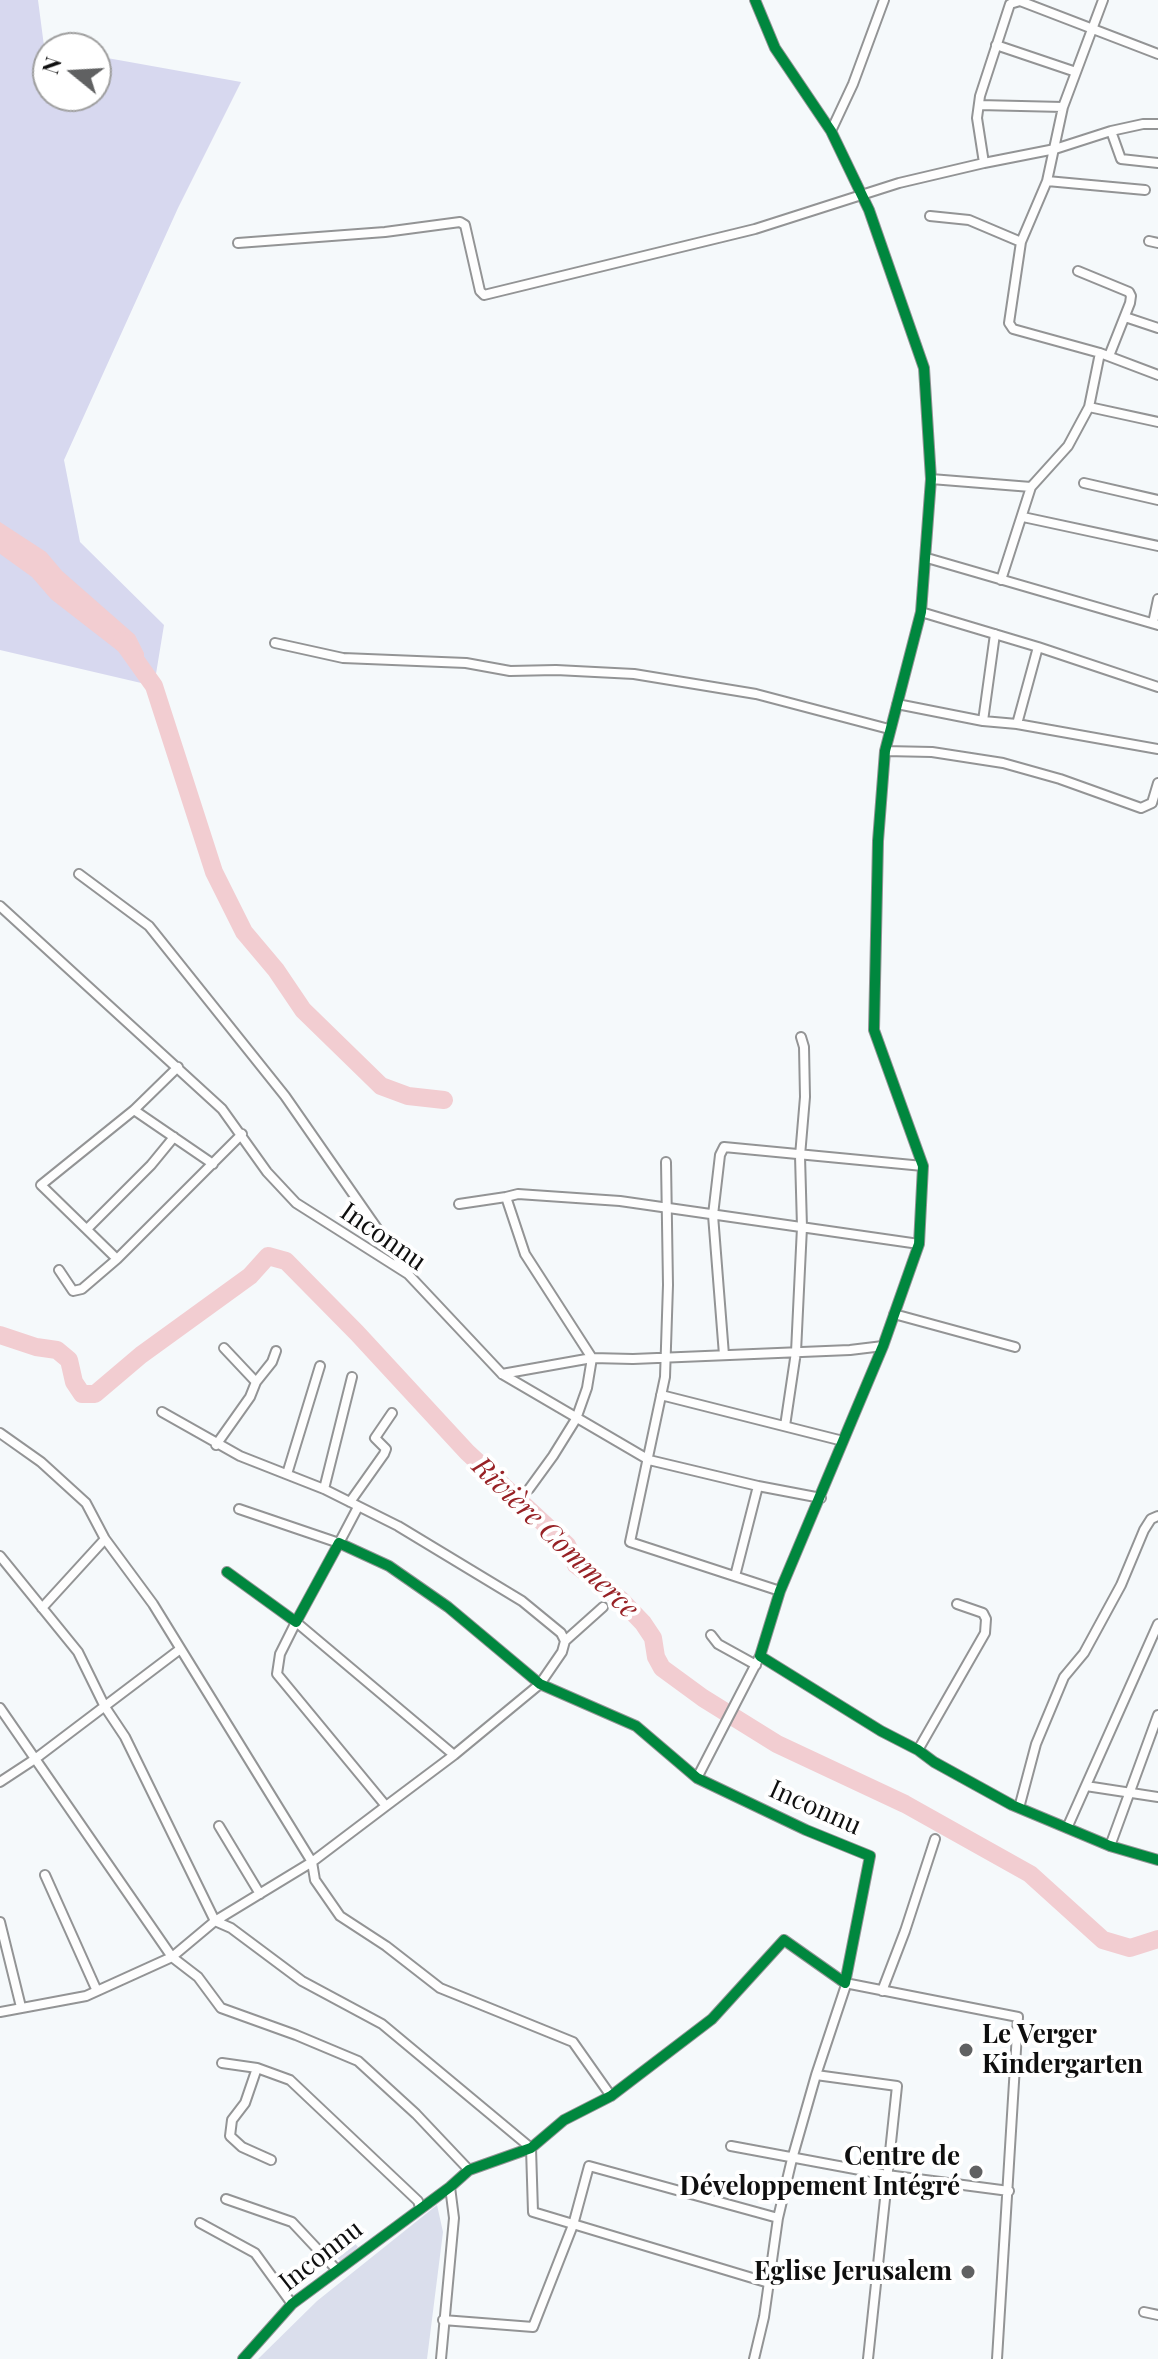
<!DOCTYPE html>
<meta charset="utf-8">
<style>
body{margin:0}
#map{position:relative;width:1158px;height:2359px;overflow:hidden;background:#f5f9fb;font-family:"Playfair Display",serif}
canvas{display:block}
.north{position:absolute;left:32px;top:32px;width:80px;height:80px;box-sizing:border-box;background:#fff;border:2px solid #9f9f9f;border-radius:50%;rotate:288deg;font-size:22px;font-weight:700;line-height:32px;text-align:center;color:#0f0f0f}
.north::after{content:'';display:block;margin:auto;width:28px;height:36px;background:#606162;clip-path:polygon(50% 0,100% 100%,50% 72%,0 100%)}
</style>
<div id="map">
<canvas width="1158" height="2359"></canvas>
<div class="north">N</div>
</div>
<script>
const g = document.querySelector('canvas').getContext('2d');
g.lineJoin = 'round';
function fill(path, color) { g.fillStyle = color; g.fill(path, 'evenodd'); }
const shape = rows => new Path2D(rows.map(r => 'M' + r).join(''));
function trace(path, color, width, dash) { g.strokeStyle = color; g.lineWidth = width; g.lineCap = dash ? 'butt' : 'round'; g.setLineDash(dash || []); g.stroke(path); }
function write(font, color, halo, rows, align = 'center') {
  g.font = font + ' "Playfair Display",serif'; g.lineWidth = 8; g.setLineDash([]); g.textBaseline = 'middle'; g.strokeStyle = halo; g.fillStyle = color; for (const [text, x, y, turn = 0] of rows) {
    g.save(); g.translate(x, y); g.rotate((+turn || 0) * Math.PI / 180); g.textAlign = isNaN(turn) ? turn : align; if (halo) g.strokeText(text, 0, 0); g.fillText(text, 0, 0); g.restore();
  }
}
const green = shape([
 [0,0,38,0,44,46,52,48,48,48,48,96,96,96,96,56,241,82,178,208,64,460,80,542,164,625,154,686,0,650]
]);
const cemetery = shape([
 [437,2205,443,2232,427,2359,258,2359,317,2301],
 [342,2229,358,2247,341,2262,325,2244]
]);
const water = shape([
 [0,522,46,552,62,571,135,635,144,653,144,661,136,662,118,651,51,599,32,577,0,554]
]);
const river = shape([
 [122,641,154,686,214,872,244,932,276,970,303,1010,381,1086,408,1096,444,1100],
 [0,1335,36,1347,57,1350,69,1360,74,1382,82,1394,95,1394,141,1355,250,1276,268,1256,286,1261,357,1333,467,1452,567,1545,576,1565,620,1599,643,1623,653,1638,656,1657,662,1668,703,1698,777,1744,905,1804,1030,1874,1103,1940,1130,1948,1158,1939]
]);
const street = shape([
 [755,0,775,48,831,131,869,210,924,368,931,479,921,612,885,751,878,841,874,1030,923,1166,919,1244,883,1346,780,1591,760,1656,881,1731,918,1750,934,1762,1012,1805,1110,1846,1158,1860],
 [996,45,1076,72],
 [979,105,1063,107],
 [831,131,853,84,884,0],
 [1111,131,1121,159,1158,163],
 [984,163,977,118,980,96,1010,4,1020,1,1158,54],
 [1047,181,1145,190],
 [930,216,969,220,1021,242],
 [1149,241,1158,243],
 [238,243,385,232,460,222,465,225,480,291,484,295,755,229,899,183,984,163,1055,149,1111,131,1143,124,1158,124],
 [1078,271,1129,292,1131,296,1130,303,1109,356],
 [1125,317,1158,328],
 [1100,353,1013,329,1009,323,1021,242,1047,181,1063,107,1103,0],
 [1089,407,1158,422],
 [931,479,1031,487,1068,446,1089,407,1100,353,1158,375],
 [1084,483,1158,500],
 [1023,517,1158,546],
 [927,558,1158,625],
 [1001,580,1031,487],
 [921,612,1038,647,1158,687],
 [1153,623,1158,599],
 [275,643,343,658,466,663,510,671,556,670,634,674,756,694,889,729],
 [1038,647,1017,724,1158,749],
 [897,704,983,721,995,634],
 [983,721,1017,724],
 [885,751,932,752,1003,763,1060,779,1141,808,1152,803,1158,783],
 [79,874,149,926,285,1096,406,1270],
 [0,906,222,1109,267,1172,296,1203,408,1274,502,1374,649,1460,758,1486,821,1498],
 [134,1110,213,1164],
 [666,1162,668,1285,665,1377,630,1542,780,1591],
 [459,1204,506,1197],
 [87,1229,151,1165,174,1137],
 [117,1259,41,1185,134,1110,178,1067],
 [59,1270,73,1291,82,1289,117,1259,242,1134],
 [894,1314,1015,1347],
 [224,1348,256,1382],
 [724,1355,713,1215,720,1155,724,1147,923,1166],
 [502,1374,592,1358,633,1359,850,1350,883,1346],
 [661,1395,843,1441],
 [162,1412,240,1456,324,1489,398,1526,522,1601,561,1633,565,1641,562,1652,540,1684,454,1755,386,1806],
 [785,1426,796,1352,802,1227,800,1156,805,1097,804,1047,801,1037],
 [0,1433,41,1462,86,1503,105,1539,153,1604,312,1862,315,1880,340,1916,386,1946,440,1988,573,2042,611,2096],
 [216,1445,250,1397,256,1382,272,1362,276,1351],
 [287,1474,320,1366],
 [324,1489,352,1377],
 [529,1489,553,1456,576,1419,587,1388,592,1358,525,1254,506,1197,518,1194,620,1201,919,1244],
 [350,1502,384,1454,386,1449,375,1438,392,1413],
 [239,1509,339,1543,358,1507],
 [0,1556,78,1652,105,1707,125,1737,215,1921,231,1928,302,1981,382,2024,531,2148,533,2212,769,2283],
 [227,1572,296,1622,339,1543,389,1566,448,1607,540,1684,636,1726,697,1778,806,1830,870,1856,845,1983,784,1940,712,2019,611,2096,564,2120,531,2148,469,2170,450,2187,292,2304,243,2359],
 [735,1576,758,1486],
 [42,1608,105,1539],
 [711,1635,718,1644,756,1665],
 [565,1641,603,1607],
 [0,1708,172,1957,198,1977,221,2008,296,2035,358,2061,416,2114,469,2170],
 [918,1750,985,1633,986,1619,983,1613,957,1604],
 [697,1778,760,1656],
 [0,1782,35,1759,179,1650],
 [1086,1786,1158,1797],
 [1019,1808,1036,1744,1064,1677,1084,1653,1121,1585,1144,1530,1151,1519,1158,1516],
 [219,1826,260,1894],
 [1067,1828,1158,1624],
 [1110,1846,1158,1715],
 [45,1875,97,1991],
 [0,1922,21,2007],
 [845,1983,1018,2017,997,2359],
 [882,1991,905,1931,935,1839],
 [0,2012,86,1996,172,1957,215,1921,312,1862,386,1806,277,1674,280,1654,296,1622,454,1755],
 [222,2063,257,2068,290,2080,418,2201,420,2207],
 [257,2068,245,2103,232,2120,230,2136,242,2147,271,2160],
 [816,2075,897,2086,868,2359],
 [731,2146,887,2175,1009,2191],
 [226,2199,292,2222,337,2270],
 [200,2223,255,2253,292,2304],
 [1144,2312,1158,2315],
 [443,2320,533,2327,573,2225,589,2166,778,2218],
 [441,2359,454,2218,450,2187],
 [754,2359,764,2317,778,2218,792,2159,816,2075,846,1985]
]);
const cycleway = shape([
 [755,0,775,48,831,131,869,210,924,368,931,479,921,612,885,751,878,841,874,1030,923,1166,919,1244,883,1346,780,1591,760,1656,881,1731,918,1750,934,1762,1012,1805,1110,1846,1158,1860],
 [227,1572,296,1622,339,1543,389,1566,448,1607,540,1684,636,1726,697,1778,806,1830,870,1856,845,1983,784,1940,712,2019,611,2096,564,2120,531,2148,469,2170,450,2187,292,2304,243,2359]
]);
const markers = [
 [966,2050,8,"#606162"],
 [976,2172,8,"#606162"],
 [968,2272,8,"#606162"]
];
const streetNames = [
 ["Inconnu",383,1237,35],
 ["Inconnu",815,1808,24],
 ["Inconnu",321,2256,-38]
];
const poiNames = [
 ["Le Verger",982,2035,"left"],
 ["Kindergarten",982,2065,"left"],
 ["Centre de",960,2157],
 ["Développement Intégré",960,2187],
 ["Eglise Jerusalem",952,2272]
];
const waterNames = [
 ["Rivière Commerce",555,1538,44]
];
fill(green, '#d7d8ef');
fill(cemetery, '#dadeec');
fill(water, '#f2cdd1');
trace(river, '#f2cdd1', 18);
trace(street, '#939495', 12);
trace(street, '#fefefe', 8);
trace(cycleway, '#00873e', 10);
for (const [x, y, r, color] of markers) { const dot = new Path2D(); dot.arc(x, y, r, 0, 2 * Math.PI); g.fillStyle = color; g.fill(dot); trace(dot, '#fff', 3); }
write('26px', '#0f0f0f', '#fff', streetNames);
write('bold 26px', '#0f0f0f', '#fff', poiNames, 'right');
write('italic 28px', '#972125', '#fff', waterNames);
</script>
